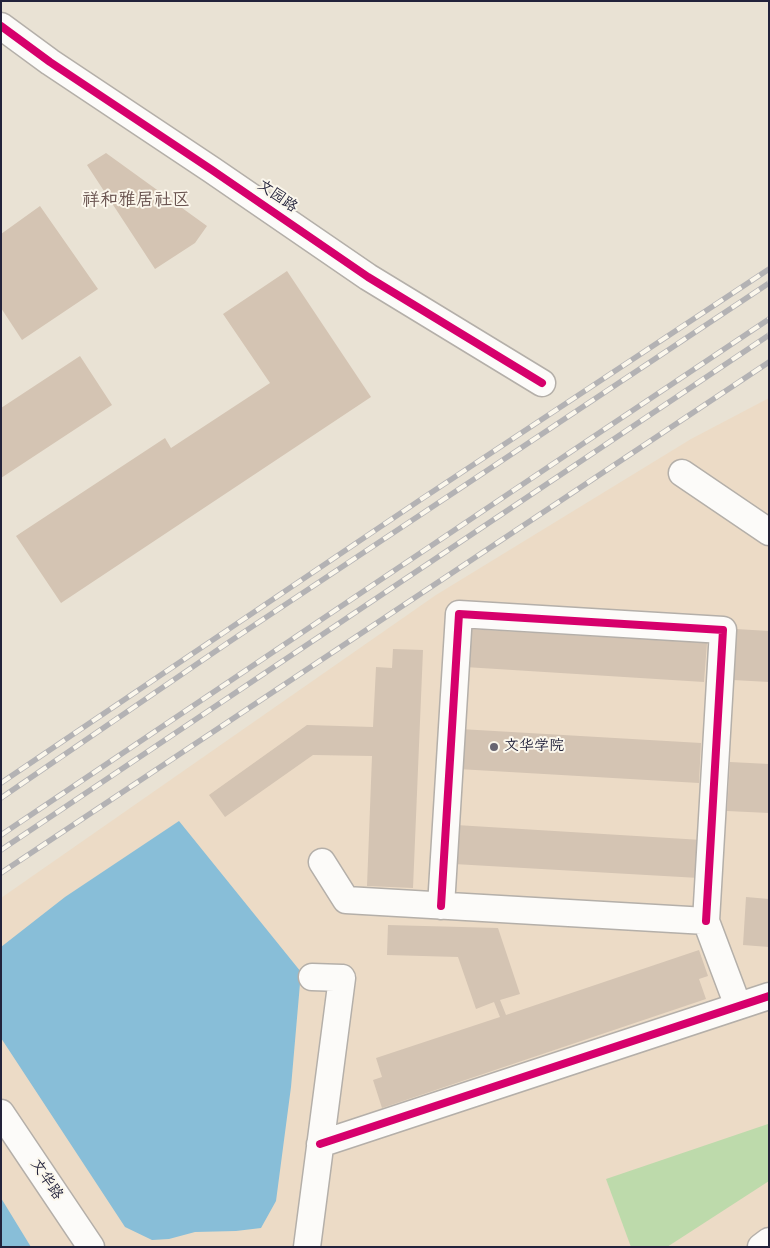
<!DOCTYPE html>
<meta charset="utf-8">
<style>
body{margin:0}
#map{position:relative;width:770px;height:1248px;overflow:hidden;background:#e9e2d4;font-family:"Architects Daughter",sans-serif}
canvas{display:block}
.frame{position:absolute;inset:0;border:2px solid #22223b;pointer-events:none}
</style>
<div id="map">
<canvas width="770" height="1248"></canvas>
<div class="frame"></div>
</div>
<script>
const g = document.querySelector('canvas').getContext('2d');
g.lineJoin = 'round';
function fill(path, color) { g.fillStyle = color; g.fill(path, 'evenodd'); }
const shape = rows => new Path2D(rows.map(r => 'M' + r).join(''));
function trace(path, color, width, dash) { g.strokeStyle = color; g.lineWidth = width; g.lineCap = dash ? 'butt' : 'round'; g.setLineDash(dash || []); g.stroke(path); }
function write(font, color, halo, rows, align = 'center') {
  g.font = font + ' "Architects Daughter","LXGW WenKai TC",sans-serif'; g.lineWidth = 4; g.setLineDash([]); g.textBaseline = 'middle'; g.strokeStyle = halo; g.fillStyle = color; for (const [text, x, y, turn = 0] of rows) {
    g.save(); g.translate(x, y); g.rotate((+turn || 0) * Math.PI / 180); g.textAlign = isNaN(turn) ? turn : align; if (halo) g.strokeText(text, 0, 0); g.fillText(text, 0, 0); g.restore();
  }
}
const built = shape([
 [769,398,769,1247,1,1247,1,898,436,595,691,439]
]);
const green = shape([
 [768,1124,769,1181,667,1247,631,1247,606,1179]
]);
const water = shape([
 [179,821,301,972,291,1087,276,1201,261,1228,236,1231,195,1232,169,1239,152,1240,125,1227,1,1038,1,947,65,897],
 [1,1198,31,1247,1,1247]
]);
const building = shape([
 [106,153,207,226,195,243,155,269,87,165],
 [40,206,98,289,22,340,1,308,1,234],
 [287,271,371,397,61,603,16,536,165,438,171,448,270,383,223,314],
 [80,356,112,405,1,478,1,408],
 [467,629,707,643,704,682,465,667],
 [736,629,769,631,769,682,733,680],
 [393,649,423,650,413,888,367,886,372,756,313,755,225,817,209,795,307,725,373,727,376,667,392,668],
 [460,729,701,743,699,783,458,769],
 [730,762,769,764,769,813,727,811],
 [456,825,702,840,699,878,454,864],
 [746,897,769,899,769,947,743,945],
 [388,925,498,928,520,994,500,1000,506,1015,699,950,708,976,699,979,706,999,382,1108,373,1080,382,1077,376,1058,500,1017,494,1002,476,1009,458,957,387,955]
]);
const minor = shape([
 [1,26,50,62,212,170,368,277,542,383],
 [682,473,769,532],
 [322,862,346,900,706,921,738,1006],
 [441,906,459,614,723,630,706,921],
 [1,1113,91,1247],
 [320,1144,769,996],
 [307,1247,342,978,312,977],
 [761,1247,769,1241]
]);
const rail = shape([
 [1,783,420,500,769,269],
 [1,798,232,640,769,283],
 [1,835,584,443,769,319],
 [1,850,769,335],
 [1,873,769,362]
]);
const cycleway = shape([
 [1,26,50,62,212,170,368,277,542,383],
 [441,906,459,614,723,630,706,921],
 [320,1144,769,996]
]);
const markers = [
 [494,747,5,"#686571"]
];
const streetNames = [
 ["文园路",277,197,35],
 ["文华路",46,1180,56]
];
const poiNames = [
 ["文华学院",504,747]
];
const quarterNames = [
 ["祥和雅居社区",136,201]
];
fill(built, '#ecdbc6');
fill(green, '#bddaab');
fill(water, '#88bed8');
fill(building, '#d4c4b3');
trace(minor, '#b4afa9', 29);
trace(minor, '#fcfbf9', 26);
trace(rail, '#b3b2b4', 5.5);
trace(rail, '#fbf7ec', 4, [11]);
trace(cycleway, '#d6006c', 8);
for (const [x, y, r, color] of markers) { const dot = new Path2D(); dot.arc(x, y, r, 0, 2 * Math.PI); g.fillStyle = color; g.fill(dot); trace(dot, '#fbf7ec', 2); }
write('15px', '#22223b', '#fbf7ec', streetNames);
write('15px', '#22223b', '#fbf7ec', poiNames, 'left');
write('18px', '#68524e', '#fbf7ec', quarterNames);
</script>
